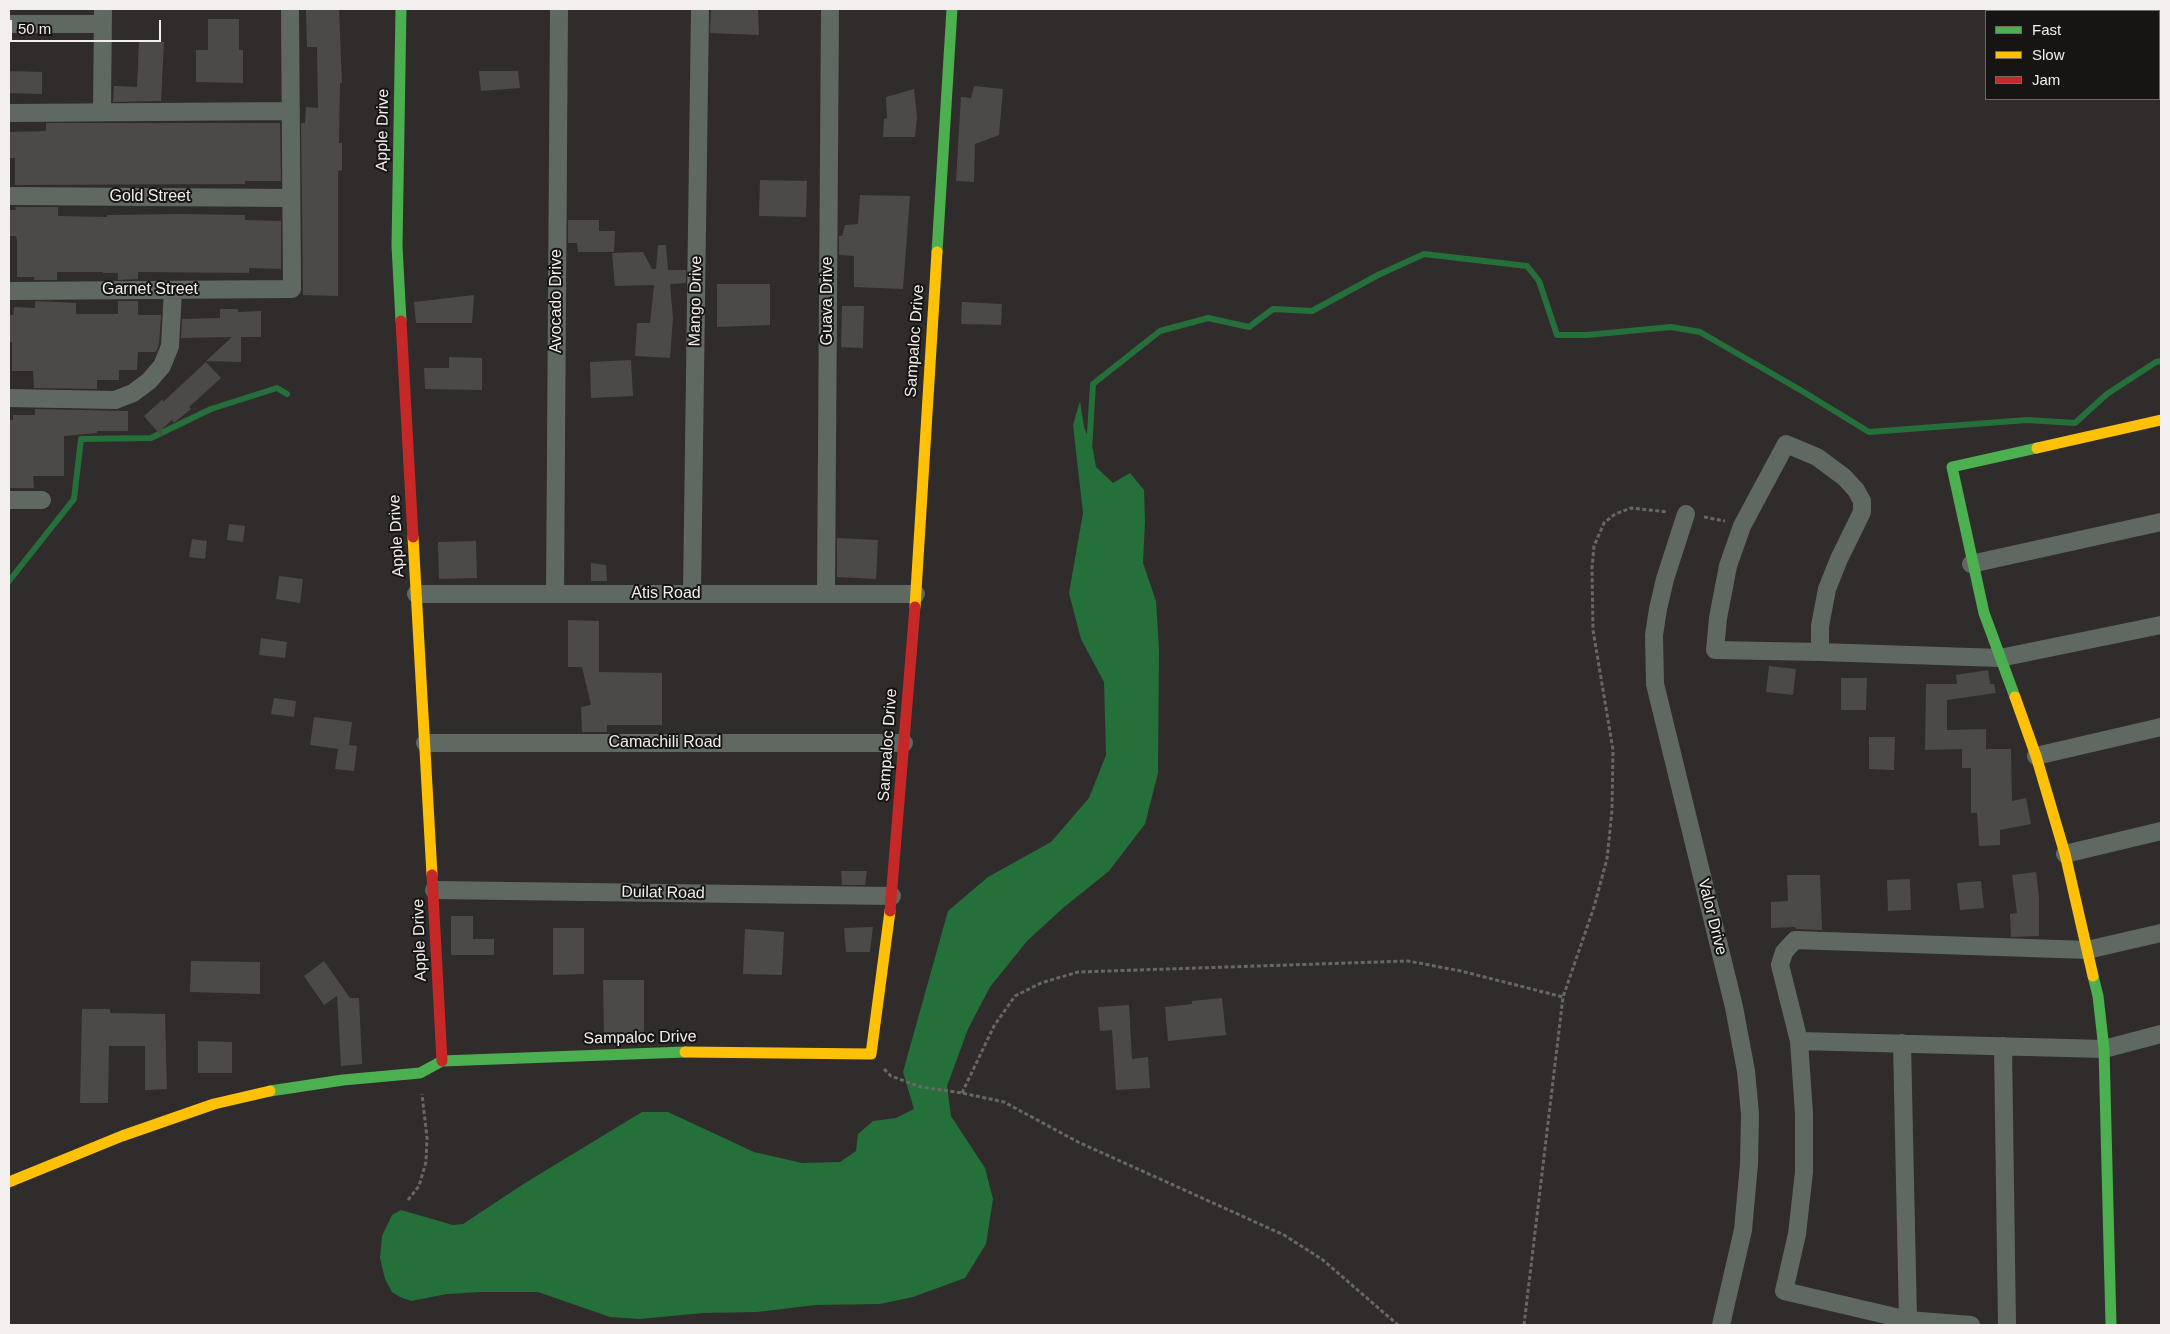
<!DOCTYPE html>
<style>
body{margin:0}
#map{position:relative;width:2170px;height:1334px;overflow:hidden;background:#302c2c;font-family:Arial,sans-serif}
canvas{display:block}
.frame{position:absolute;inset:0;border:10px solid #f2efee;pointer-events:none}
.legend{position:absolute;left:1985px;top:10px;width:175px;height:90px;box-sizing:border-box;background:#171514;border:1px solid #6f6c6b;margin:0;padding:6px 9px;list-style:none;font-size:15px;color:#f2efee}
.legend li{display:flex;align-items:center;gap:10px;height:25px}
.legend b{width:25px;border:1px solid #6f6c6b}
.scale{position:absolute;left:10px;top:20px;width:151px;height:22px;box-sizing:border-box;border:2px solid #f2efee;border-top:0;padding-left:6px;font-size:15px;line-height:18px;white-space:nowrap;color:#f2efee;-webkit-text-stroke:4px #171514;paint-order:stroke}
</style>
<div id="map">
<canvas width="2170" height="1334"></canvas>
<div class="frame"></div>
<ul class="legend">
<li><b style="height:6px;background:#4caf50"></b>Fast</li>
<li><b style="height:6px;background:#ffc107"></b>Slow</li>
<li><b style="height:6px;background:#c62828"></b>Jam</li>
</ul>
<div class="scale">50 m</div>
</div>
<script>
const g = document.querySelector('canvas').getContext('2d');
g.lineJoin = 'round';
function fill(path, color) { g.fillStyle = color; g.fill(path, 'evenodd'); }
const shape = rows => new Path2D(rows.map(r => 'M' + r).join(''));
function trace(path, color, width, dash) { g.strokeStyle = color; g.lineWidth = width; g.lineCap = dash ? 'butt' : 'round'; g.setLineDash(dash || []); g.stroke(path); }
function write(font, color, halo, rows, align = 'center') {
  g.font = font + ' Arial,sans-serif'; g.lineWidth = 4; g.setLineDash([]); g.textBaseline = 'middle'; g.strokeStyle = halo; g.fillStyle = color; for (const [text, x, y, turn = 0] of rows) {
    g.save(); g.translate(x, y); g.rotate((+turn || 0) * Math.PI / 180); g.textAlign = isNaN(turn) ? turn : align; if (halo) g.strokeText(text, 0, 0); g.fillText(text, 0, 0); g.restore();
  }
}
const water = shape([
 [1080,401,1084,427,1093,450,1096,467,1113,483,1130,473,1144,490,1145,522,1143,563,1156,601,1159,649,1158,773,1145,824,1109,871,1063,908,1027,941,990,987,968,1029,947,1086,951,1116,985,1168,993,1199,986,1244,965,1278,913,1297,880,1304,816,1305,757,1312,703,1313,640,1319,610,1317,538,1292,481,1292,447,1294,411,1301,400,1297,392,1292,385,1279,380,1258,382,1236,392,1215,401,1210,453,1225,463,1224,525,1183,642,1112,668,1112,754,1152,802,1163,840,1162,856,1151,858,1134,873,1121,896,1118,914,1109,903,1072,948,911,988,877,1051,842,1089,798,1106,755,1104,682,1081,639,1069,593,1083,513,1073,425]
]);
const stream = shape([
 [1089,450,1093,384,1160,331,1208,318,1249,327,1273,309,1312,311,1378,275,1424,254,1527,266,1539,281,1557,335,1587,335,1671,327,1700,332,1802,391,1869,432,2027,420,2075,423,2107,394,2156,362,2161,361],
 [9,581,74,499,81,439,151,438,211,409,277,388,287,394]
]);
const building = shape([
 [306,9,339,9,342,83,340,83,339,143,342,143,342,170,338,171,338,296,303,295,301,123,305,123,306,107,318,108,317,47,307,47],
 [711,9,758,9,759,35,710,33],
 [208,19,239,19,239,50,243,50,243,83,196,82,196,50,208,50],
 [139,41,164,42,161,101,113,102,114,86,137,87],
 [9,71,42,72,42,94,9,93],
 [479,71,518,71,520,88,481,91],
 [974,86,1003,89,999,135,975,144,974,182,956,181,961,97,971,98],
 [914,89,917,117,915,137,883,137,884,119,887,118,886,97],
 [46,123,280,123,281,181,245,181,245,184,15,185,15,158,10,158,10,132,46,131],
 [760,180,807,181,806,217,759,216],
 [860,195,910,196,903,289,854,287,854,256,839,255,839,236,842,236,845,225,858,224],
 [15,207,58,207,58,216,107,217,107,215,180,214,245,215,245,220,281,221,281,269,249,268,249,273,138,272,138,279,118,280,118,273,103,273,103,272,57,272,57,280,34,280,34,277,17,277,17,241,16,236,9,236,9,210,16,210],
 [568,220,599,220,599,231,615,231,614,252,578,252,577,243,568,243],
 [658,245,666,245,668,270,686,270,686,283,670,284,673,318,670,358,635,356,637,323,650,323,654,285,615,286,612,253,643,252,652,269,656,269],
 [717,284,770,284,770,325,717,327],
 [474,295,472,323,416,323,414,302],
 [35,301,76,303,76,314,118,314,118,301,138,301,138,315,161,315,159,344,156,352,138,352,137,370,119,370,119,380,97,380,97,389,34,388,33,371,12,371,12,342,9,342,9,315,13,315,14,307,35,308],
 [962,302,1002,304,1001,325,961,324],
 [842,306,864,306,863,348,841,347],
 [220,309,238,309,238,312,261,311,261,337,241,337,241,362,206,361,232,337,181,338,182,319,220,318],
 [449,357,482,358,482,390,425,389,424,368,449,368],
 [631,360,633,396,591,398,590,362],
 [206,362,221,378,189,407,191,409,174,423,172,420,162,429,162,437,144,416,163,399,163,402],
 [35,409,128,411,128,431,97,431,97,433,64,436,64,476,33,476,34,488,9,488,9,420,13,420,13,415,35,415],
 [229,524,245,526,243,542,227,540],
 [837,538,878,540,876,579,837,577],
 [192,539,207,541,205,559,189,557],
 [476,541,477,578,439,579,438,542],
 [591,563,606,565,607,581,591,581],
 [279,576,303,579,300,603,276,599],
 [568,620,599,621,599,672,662,673,662,725,607,725,607,732,582,732,581,707,591,705,582,667,568,667],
 [261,638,287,642,285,658,259,655],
 [1769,666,1796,669,1793,695,1766,692],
 [1988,670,1990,684,1994,684,1996,693,1947,700,1947,730,1986,729,1986,749,2011,749,2012,801,2026,798,2031,824,2000,830,2000,845,1979,846,1977,813,1971,813,1971,768,1962,768,1962,749,1925,750,1926,684,1957,684,1956,675],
 [1841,678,1867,678,1866,710,1841,710],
 [274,698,296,701,294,717,271,714],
 [314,717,352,722,349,745,357,746,354,771,335,769,338,749,310,745],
 [1869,737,1895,737,1894,770,1869,769],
 [841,871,867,871,865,885,842,885],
 [2036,872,2039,897,2039,936,2011,937,2010,914,2017,913,2012,875],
 [1787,875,1820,875,1822,930,1796,929,1795,927,1771,928,1771,902,1788,901],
 [1910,879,1911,910,1888,911,1887,880],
 [1981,881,1984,908,1960,910,1957,883],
 [451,916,473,916,473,939,494,939,494,955,451,955],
 [873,927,870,952,846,952,844,928],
 [553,928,584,928,584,974,553,975],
 [745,929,784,932,782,975,743,974],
 [191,961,260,962,260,994,190,992],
 [324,961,350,998,359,998,362,1064,341,1066,337,996,324,1005,304,976],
 [603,980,644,980,644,1038,604,1040],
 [1222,998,1226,1035,1168,1041,1165,1007,1192,1004,1192,1001],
 [1129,1005,1132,1059,1148,1057,1150,1088,1116,1090,1112,1030,1100,1031,1098,1007],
 [82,1009,110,1009,110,1013,165,1014,167,1089,145,1090,145,1046,109,1046,108,1103,80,1103],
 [198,1041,232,1042,232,1073,198,1073]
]);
const path = shape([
 [1704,517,1725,521],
 [884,1069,891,1076,921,1087,962,1093,1004,1102,1078,1142,1284,1235,1323,1260,1398,1325],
 [962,1093,994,1026,1015,996,1041,983,1078,972,1408,961,1461,971,1563,997],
 [408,1200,419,1186,426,1162,427,1138,422,1094],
 [1524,1325,1563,997,1594,907,1607,859,1612,810,1613,750,1593,630,1592,568,1594,546,1604,523,1615,514,1631,508,1668,512]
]);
const street = shape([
 [9,24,103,24],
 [102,112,103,9],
 [9,113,291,111],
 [9,196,291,198],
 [9,291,292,289,290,9],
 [9,398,115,400,133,393,149,381,162,366,170,346,173,290],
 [9,500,42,500],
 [1686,514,1665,579,1658,609,1654,635,1655,684,1734,1007,1746,1071,1750,1114,1749,1164,1743,1230,1721,1325],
 [1971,564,2161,522],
 [416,594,916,594],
 [555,594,559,9],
 [692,594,700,9],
 [826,594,830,9],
 [1820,652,1715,650,1718,618,1728,566,1742,526,1786,444,1817,457,1844,477,1856,490,1862,501,1862,512,1839,559,1827,589,1820,626,1820,652,2000,658,2161,625],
 [425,743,904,743],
 [2036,756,2161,727],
 [2065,854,2161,831],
 [434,890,892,896],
 [1799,1041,1780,965,1784,952,1795,940,2087,950,2161,933],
 [1902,1043,1908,1320],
 [2003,1046,2007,1325],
 [1971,1325,1908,1320,1784,1291,1797,1234,1804,1172,1804,1114,1799,1041,2104,1049,2161,1034]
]);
const fast = shape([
 [401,9,397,246,401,321],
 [937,252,952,9],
 [2015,697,1984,613,1952,467,2037,448],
 [2093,976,2098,996,2104,1049,2111,1325],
 [270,1091,343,1080,420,1073,442,1061,685,1052]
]);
const slow = shape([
 [2037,448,2161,420],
 [413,537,432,875],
 [915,607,937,252],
 [2015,697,2036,756,2065,854,2093,976],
 [685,1052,871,1054,890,911],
 [9,1182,122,1136,214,1104,270,1091]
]);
const jam = shape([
 [401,321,413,537],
 [432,875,442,1061],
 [890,911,915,607]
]);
const streetNames = [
 ["Apple Drive",383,130,-89],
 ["Gold Street",150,197],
 ["Garnet Street",150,290],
 ["Avocado Drive",557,301,-90],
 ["Mango Drive",696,301,-89],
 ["Guava Drive",828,301,-90],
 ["Sampaloc Drive",915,341,-86],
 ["Apple Drive",397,536,-93],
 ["Atis Road",666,594],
 ["Camachili Road",665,743],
 ["Sampaloc Drive",888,745,-86],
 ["Duilat Road",663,893,1],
 ["Valor Drive",1712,917,76],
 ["Apple Drive",420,940,-92],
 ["Sampaloc Drive",640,1038,-1]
];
fill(water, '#256f3a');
trace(stream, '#256f3a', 6);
fill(building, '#4c4949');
trace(path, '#666864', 3, [4, 2.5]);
trace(street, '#606961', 18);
trace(fast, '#4caf50', 11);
trace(slow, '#ffc107', 11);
trace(jam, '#c62828', 11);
write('16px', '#f2efee', '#171514', streetNames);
</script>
